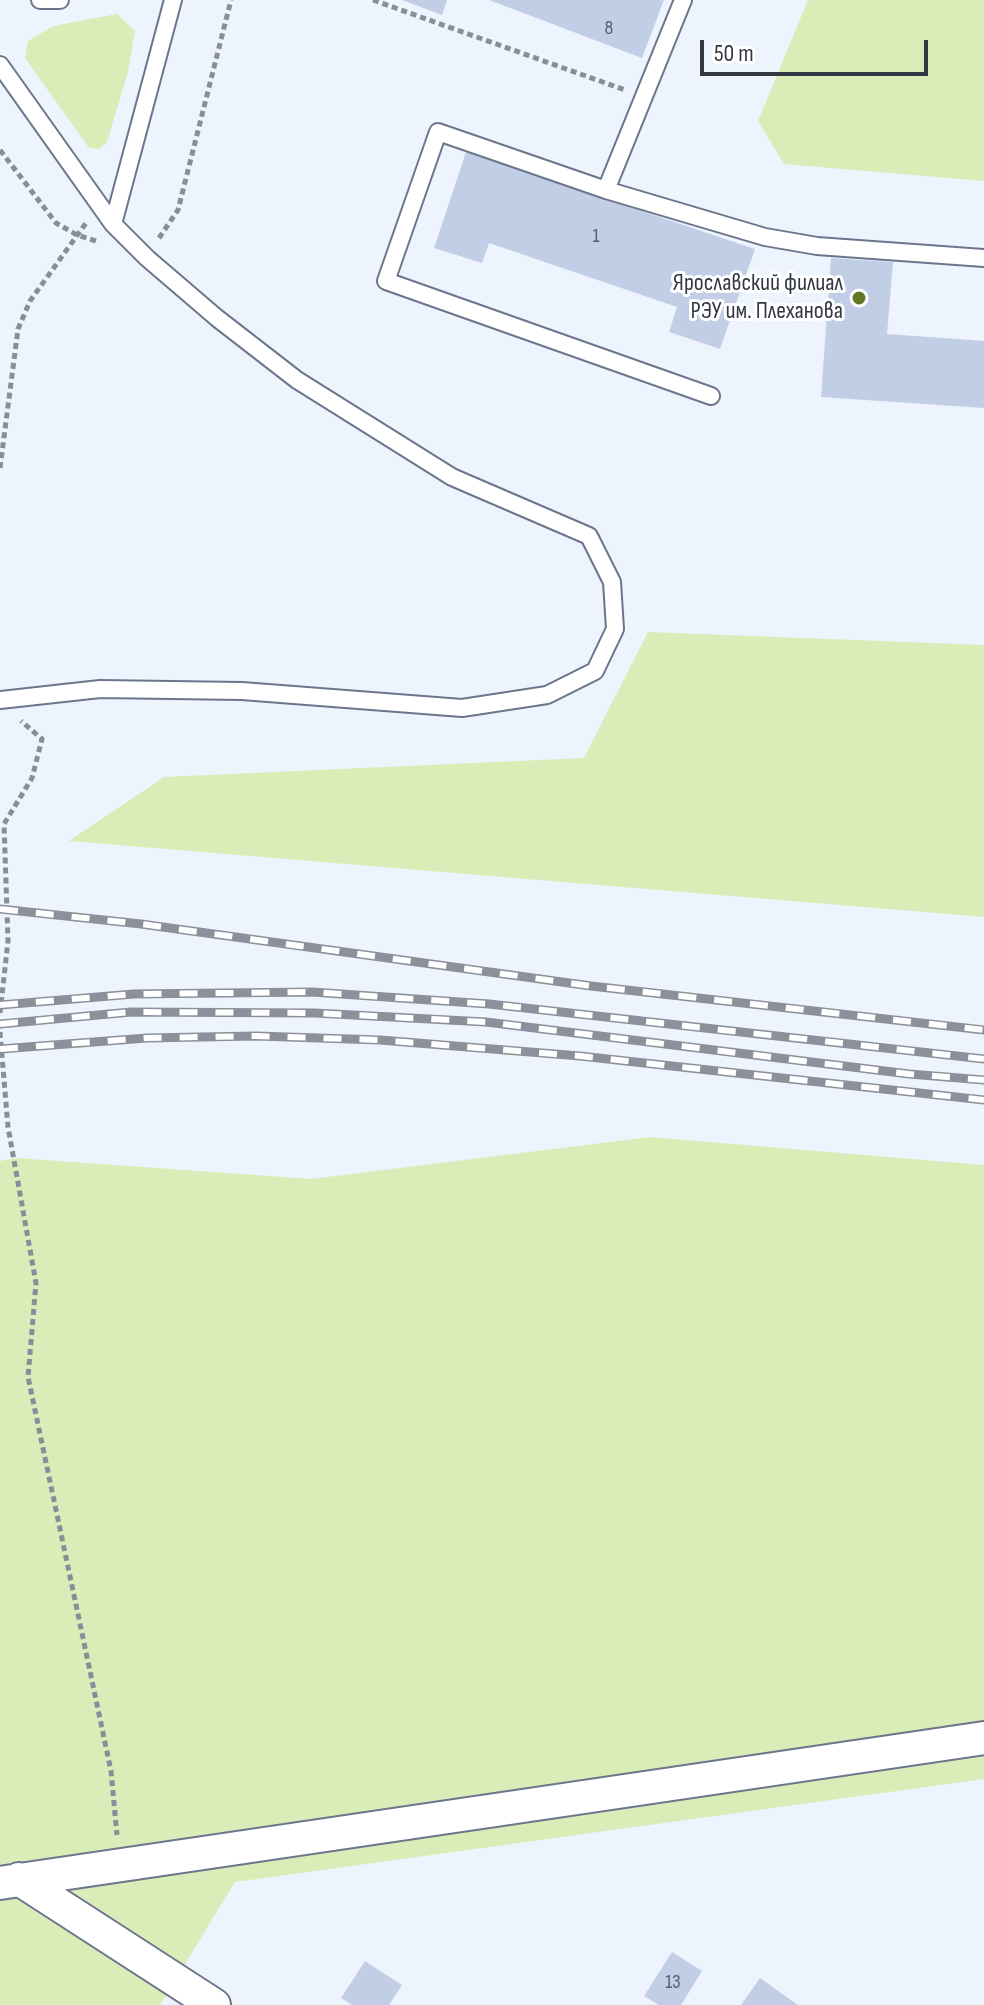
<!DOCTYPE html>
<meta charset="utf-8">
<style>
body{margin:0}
#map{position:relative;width:984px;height:2005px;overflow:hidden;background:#eef4fd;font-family:"Sofia Sans Condensed",sans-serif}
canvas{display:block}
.scale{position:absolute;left:700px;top:40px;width:228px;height:36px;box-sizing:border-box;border:4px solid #323741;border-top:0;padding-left:10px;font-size:24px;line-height:28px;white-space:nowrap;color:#323741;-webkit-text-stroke:6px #fff;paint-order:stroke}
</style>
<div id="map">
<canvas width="984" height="2005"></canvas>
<div class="scale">50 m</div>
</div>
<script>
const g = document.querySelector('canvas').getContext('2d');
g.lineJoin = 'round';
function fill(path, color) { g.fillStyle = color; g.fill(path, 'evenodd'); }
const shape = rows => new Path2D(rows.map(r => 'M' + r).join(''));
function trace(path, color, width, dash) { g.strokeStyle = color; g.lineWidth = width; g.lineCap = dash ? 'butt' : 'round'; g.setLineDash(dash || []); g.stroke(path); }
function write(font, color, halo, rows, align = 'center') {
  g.font = font + ' "Sofia Sans Condensed",sans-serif'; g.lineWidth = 6; g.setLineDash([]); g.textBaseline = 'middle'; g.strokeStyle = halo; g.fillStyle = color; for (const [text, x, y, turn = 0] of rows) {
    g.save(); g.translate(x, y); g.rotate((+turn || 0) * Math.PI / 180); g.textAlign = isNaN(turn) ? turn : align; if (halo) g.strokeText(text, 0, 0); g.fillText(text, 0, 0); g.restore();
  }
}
const green = shape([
 [808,0,984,0,984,181,784,164,758,121],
 [117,14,135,31,128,72,107,142,99,149,89,148,25,58,28,41,53,26],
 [648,632,984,645,984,917,69,841,164,777,584,758],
 [650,1137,984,1165,984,1779,235,1882,160,2005,0,2005,0,1161,16,1158,311,1179]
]);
const building = shape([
 [402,0,447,0,442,15],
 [489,0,664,0,642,58],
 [466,152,755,249,720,349,669,332,677,307,489,243,482,263,434,248],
 [831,258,893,262,887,334,984,341,984,408,821,397],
 [672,1952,702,1971,681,2005,659,2005,644,1996],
 [365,1961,402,1985,389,2005,352,2005,341,1998],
 [760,1978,798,2005,741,2005]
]);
const path = shape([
 [373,0,625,90],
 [0,150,56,223,77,235,99,242],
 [159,238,178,210,231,0],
 [0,468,18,329,30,301,86,223],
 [0,1013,8,941,4,824,32,778,42,739,21,721],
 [0,1032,8,1127,36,1283,28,1377,111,1771,117,1835]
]);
const lane = shape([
 [40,0,60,0],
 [683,0,606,190,765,237,817,246,984,258],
 [0,65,113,224,147,258,217,318,297,380,452,477,589,536,612,582,615,629,595,671,547,695,462,708,242,691,100,689,0,700],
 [606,190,438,132,386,281,711,396],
 [113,224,173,0]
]);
const street = shape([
 [19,1879,214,2005],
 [0,1883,984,1738]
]);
const rail = shape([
 [0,909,141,924,591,986,984,1030],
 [0,1005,134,994,312,992,489,1004,984,1059],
 [0,1024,131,1012,315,1013,486,1022,909,1074,984,1080],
 [0,1049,147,1038,256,1036,380,1040,580,1056,984,1100]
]);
const markers = [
 [859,298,8,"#617727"]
];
const numberNames = [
 ["8",609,29],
 ["1",596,237],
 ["13",673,1983]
];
const poiNames = [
 ["Ярославский филиал",843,284],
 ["РЭУ им. Плеханова",843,312]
];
fill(green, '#daecb8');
fill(building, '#c2cee6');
trace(lane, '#6b768c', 20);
trace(street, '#6b768c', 36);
trace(path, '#888e97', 5, [6, 4]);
trace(lane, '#fff', 16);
trace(street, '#fff', 32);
trace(rail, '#8b909a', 9);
trace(rail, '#fff', 6, [18]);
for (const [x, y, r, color] of markers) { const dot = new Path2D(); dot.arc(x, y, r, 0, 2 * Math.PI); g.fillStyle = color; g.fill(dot); trace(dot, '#fff', 3); }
write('20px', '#565d6a', null, numberNames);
write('24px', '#323741', '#fff', poiNames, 'right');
</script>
